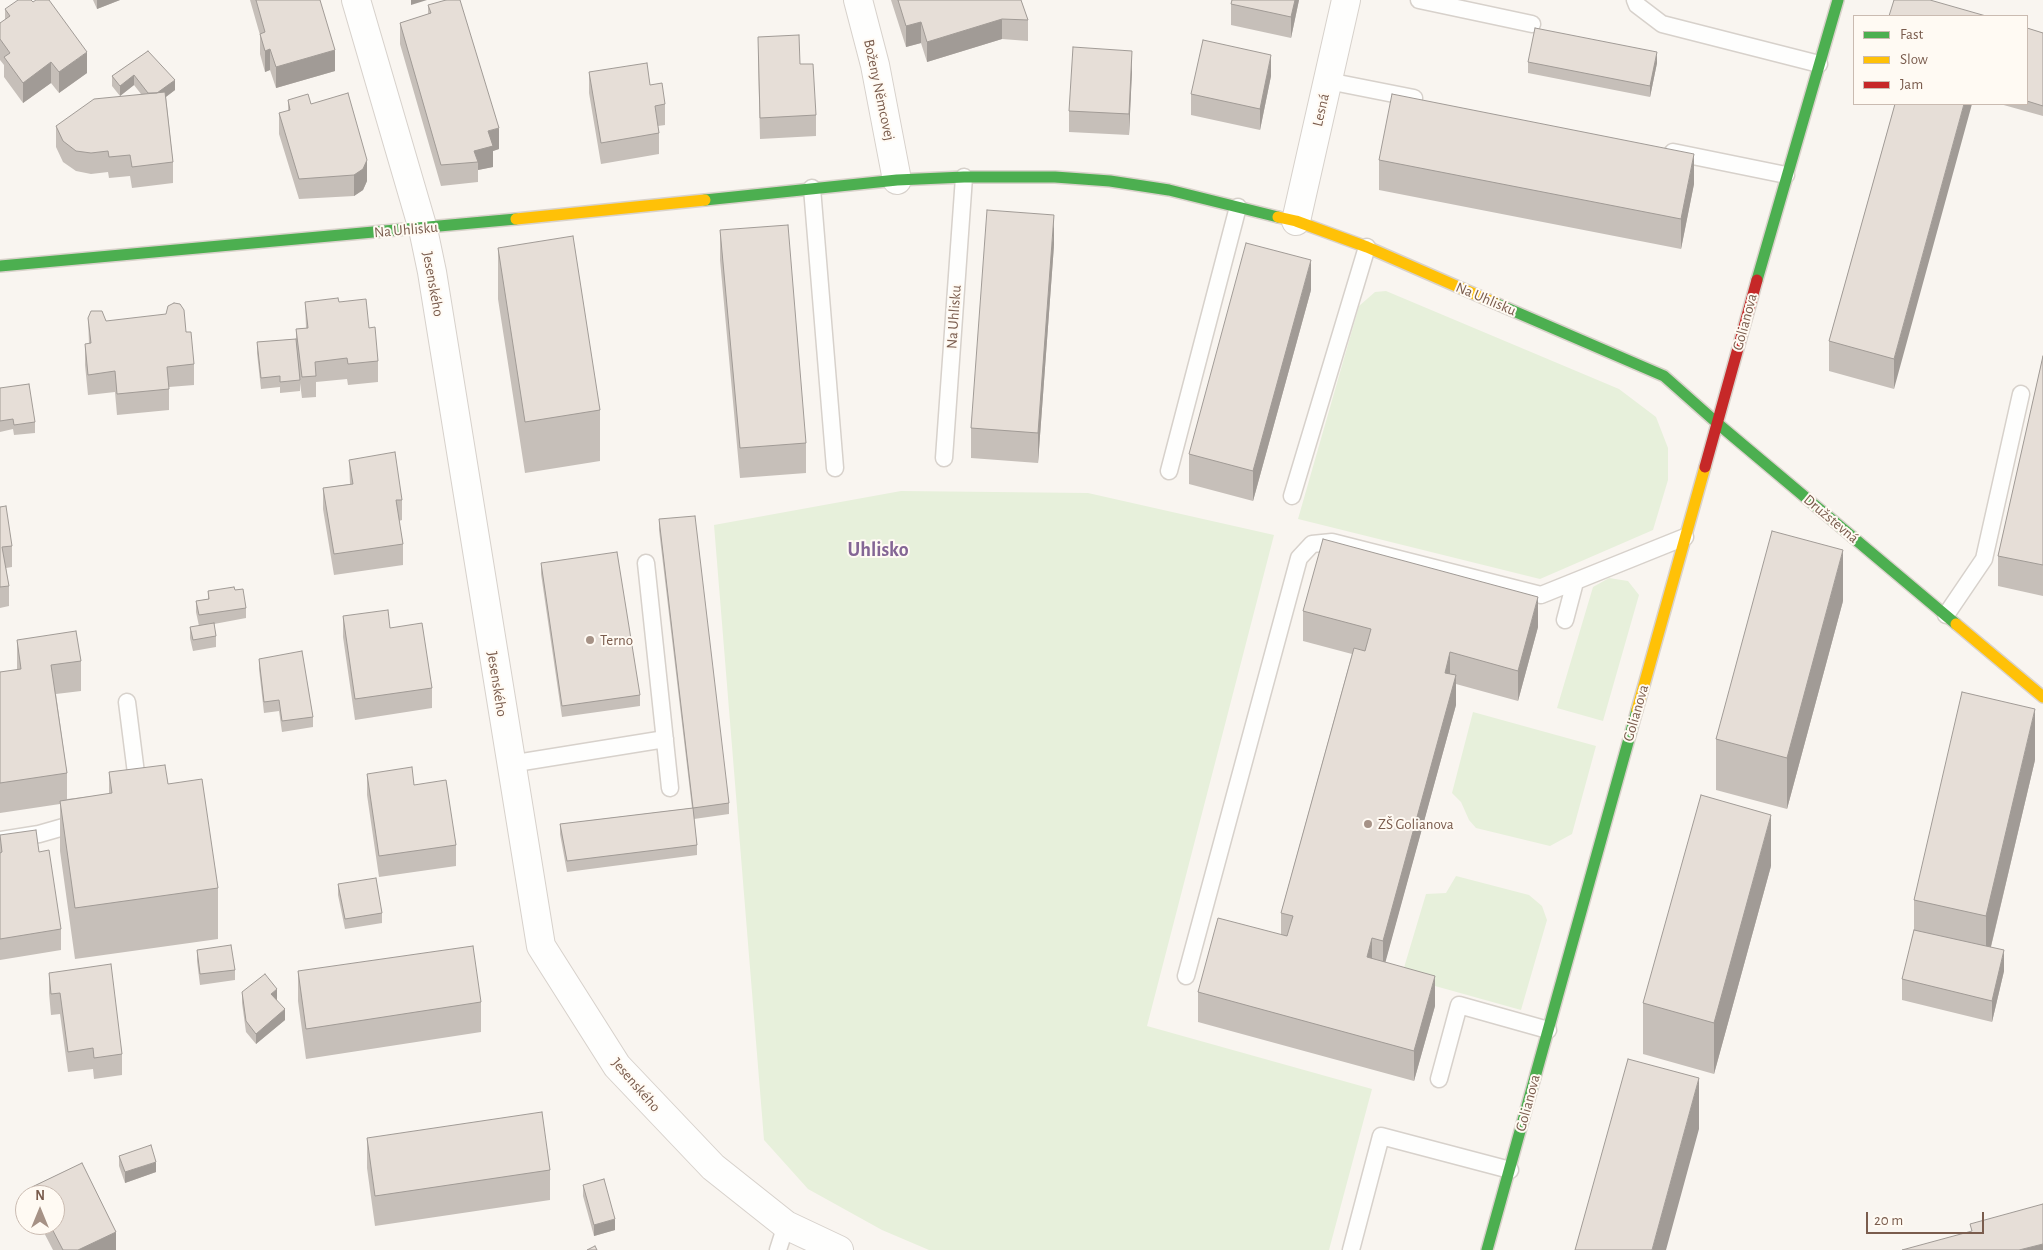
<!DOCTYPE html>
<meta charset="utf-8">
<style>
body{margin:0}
#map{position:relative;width:2043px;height:1250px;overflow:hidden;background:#f9f5f0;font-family:"Alegreya Sans",sans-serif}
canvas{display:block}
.legend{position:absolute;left:1853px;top:15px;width:175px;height:90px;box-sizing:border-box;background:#fffaf3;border:1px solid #cabbb1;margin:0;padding:6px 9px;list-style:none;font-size:15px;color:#7a5c4d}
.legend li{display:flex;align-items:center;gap:10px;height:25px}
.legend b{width:25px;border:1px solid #cabbb1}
.north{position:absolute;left:15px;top:1185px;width:50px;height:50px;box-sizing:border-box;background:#fffaf3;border:1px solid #cabbb1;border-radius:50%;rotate:0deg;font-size:14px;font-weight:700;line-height:20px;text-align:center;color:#7a5c4d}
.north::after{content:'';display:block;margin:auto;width:18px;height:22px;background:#a69286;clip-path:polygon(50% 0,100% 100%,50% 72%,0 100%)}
.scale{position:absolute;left:1866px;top:1212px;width:118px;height:22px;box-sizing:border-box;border:2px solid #7a5c4d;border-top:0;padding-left:6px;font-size:15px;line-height:18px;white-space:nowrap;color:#7a5c4d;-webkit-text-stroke:4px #fffaf3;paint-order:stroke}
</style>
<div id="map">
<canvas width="2043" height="1250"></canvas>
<ul class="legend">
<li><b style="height:6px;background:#4caf50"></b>Fast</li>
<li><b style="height:6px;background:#ffc107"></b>Slow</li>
<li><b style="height:6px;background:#c62828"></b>Jam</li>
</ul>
<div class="north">N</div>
<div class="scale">20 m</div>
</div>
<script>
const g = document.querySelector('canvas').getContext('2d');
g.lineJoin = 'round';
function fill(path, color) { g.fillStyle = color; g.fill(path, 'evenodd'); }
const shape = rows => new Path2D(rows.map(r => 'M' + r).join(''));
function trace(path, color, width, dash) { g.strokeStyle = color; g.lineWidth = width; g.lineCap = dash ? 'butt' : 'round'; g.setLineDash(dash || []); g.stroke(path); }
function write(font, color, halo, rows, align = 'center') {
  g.font = font + ' "Alegreya Sans",sans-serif'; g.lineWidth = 4; g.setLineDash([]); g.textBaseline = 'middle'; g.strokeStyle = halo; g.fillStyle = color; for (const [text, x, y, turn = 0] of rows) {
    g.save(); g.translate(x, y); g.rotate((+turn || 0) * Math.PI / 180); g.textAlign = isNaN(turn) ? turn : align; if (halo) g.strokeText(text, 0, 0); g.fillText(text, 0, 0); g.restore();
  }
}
const green = shape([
 [1386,291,1619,389,1656,417,1668,448,1668,480,1653,530,1540,579,1298,519,1359,306,1375,292],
 [901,491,1088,493,1274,535,1147,1026,1372,1089,1329,1250,929,1250,882,1230,808,1189,764,1140,714,525],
 [1609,578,1628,581,1639,595,1603,721,1557,708,1593,587],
 [1473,712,1596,746,1572,834,1550,846,1476,828,1469,820,1461,802,1452,793],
 [1456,876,1529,895,1542,906,1547,920,1521,1010,1410,979,1403,971,1426,894,1446,893]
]);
const lane = shape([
 [1419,0,1532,24],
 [1635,0,1637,5,1662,24,1819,64],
 [1328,81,1414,98],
 [1673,152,1786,175],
 [812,188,835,468],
 [944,458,964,177],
 [1169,471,1238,207],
 [1292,496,1367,247],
 [646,563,670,788],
 [1946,615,1984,559,2021,394],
 [1565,620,1575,582],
 [127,702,138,789],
 [510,764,665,739],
 [0,840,39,834,81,822],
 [1186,976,1299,558,1312,544,1332,542,1541,595,1685,537],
 [1439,1079,1459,1005,1548,1030],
 [778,1250,786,1225],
 [1351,1250,1381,1136,1510,1170]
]);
const street = shape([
 [356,0,423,229,432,272,541,946,617,1066,713,1167,786,1225,839,1250],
 [858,0,875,65,897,180],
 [1296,221,1346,0]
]);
const fast = shape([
 [705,200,897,180,964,177,1055,177,1110,181,1169,190,1278,217],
 [0,266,516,219],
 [1757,280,1838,0],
 [1495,303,1664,376,1717,423,1956,624],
 [1487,1250,1637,710]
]);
const slow = shape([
 [1278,217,1296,221,1367,247,1495,303],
 [516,219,705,200],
 [1956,624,2043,697],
 [1637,710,1705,467]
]);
const jam = shape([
 [1705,467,1757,280]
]);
const wall = shape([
 [93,0,120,0,97,9],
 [250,0,320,0,335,71,276,88,270,70,265,72,260,54,260,35],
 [891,0,1021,0,1028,20,1028,41,1002,39,927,62,921,43,906,47],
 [1299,0,1291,38,1231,25,1231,4],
 [428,5,499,149,493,151,493,167,478,170,478,182,441,186,400,44,400,23,428,14],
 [5,9,87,73,59,93,51,83,23,103,4,77,4,65,0,60,0,23,5,20],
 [2027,28,2043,33,2043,116,2000,104,2027,104],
 [148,51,175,90,166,97,173,162,173,183,132,188,130,176,109,178,108,172,91,174,76,171,63,162,56,147,56,126,141,94,134,85,120,96,112,86,112,76],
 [758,58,800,64,816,115,816,136,760,139],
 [1528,62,1657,63,1650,97,1528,73],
 [1132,71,1129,135,1069,132,1069,111],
 [589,72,650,85,665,104,665,125,658,126,659,133,659,154,601,164,589,93],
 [1271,76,1260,130,1191,115,1191,94],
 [288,100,311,104,367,181,363,190,354,196,299,199,279,134,279,113,288,111],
 [1895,104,1894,389,1829,371,1829,341],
 [1379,160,1694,184,1681,249,1379,190],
 [720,230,806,443,806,473,740,478,720,260],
 [1054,245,1038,463,971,458,971,428],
 [498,248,600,410,600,461,525,473,498,299],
 [1311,290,1253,501,1189,484,1189,454],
 [305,302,339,302,369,328,378,361,378,382,348,385,347,379,316,382,316,397,302,398,300,383,300,391,280,393,280,387,261,389,257,353,257,342,296,339,296,329,306,328],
 [88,318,106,321,186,332,194,364,194,385,169,387,169,410,117,415,115,392,88,395,85,365,85,344,89,344],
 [2043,356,2043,596,1998,586,1998,556],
 [0,388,35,422,35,433,14,435,13,429,0,432],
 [349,460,402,500,402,520,399,521,403,544,403,565,334,575,323,509,323,488,350,484],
 [0,507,12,546,12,567,6,568,9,586,9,606,0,608],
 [659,519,729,803,729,814,694,819,697,845,697,855,567,872,560,834,560,824,692,808,659,530],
 [541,563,640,695,640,706,562,717,541,574],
 [235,590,246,608,246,618,214,624,216,636,216,647,193,651,190,638,190,627,199,626,196,612,196,601,208,599,208,591],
 [1843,601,1787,809,1716,790,1716,739],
 [1303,611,1538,627,1518,701,1456,684,1456,705,1385,962,1435,1006,1414,1081,1198,1022,1198,992,1281,935,1281,913,1352,654,1303,641],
 [343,616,390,628,432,688,432,708,355,720,343,637],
 [17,640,81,661,81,691,56,694,67,773,67,799,109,794,109,772,168,784,218,888,218,939,75,959,60,851,60,804,0,813,0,672,17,670],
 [259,659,313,717,313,727,282,732,279,711,264,713,259,669],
 [2035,760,1991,947,2004,971,1992,1022,1902,1000,1902,979,1914,930,1914,900],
 [367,774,414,785,456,845,456,866,379,877,367,795],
 [0,835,61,929,61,950,0,960],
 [1771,866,1714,1074,1643,1054,1643,1003],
 [338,884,382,913,382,923,345,929,338,895],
 [197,950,235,970,235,980,200,985,197,961],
 [298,971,481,1002,481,1032,306,1059,298,1001],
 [49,973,122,1054,122,1075,94,1079,93,1069,68,1072,60,1014,51,1015,49,993],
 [242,992,277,1000,285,1020,256,1044,246,1032,242,1003],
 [367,1138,550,1170,550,1200,375,1226,367,1168],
 [119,1156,156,1172,125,1183,119,1166],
 [82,1163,116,1232,116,1250,53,1250,40,1225,55,1225,55,1195,32,1195,32,1187],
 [583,1185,615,1230,594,1236,583,1196]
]);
const shadedWall = shape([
 [97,0,120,0,97,9],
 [411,0,427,0,411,5],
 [1295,0,1299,0,1291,38,1291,17],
 [1002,19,1002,39,927,62,927,42],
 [921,22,921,43,906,47,906,26],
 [270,49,270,70,265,72,265,51],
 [335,50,335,71,276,88,276,67],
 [1132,51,1132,71,1129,135,1129,114],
 [87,52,87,73,59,93,59,72],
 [1657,52,1657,63,1650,97,1650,86],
 [1271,55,1271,76,1260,130,1260,109],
 [51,62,51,83,23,103,23,83],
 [134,75,134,85,120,96,120,86],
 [175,80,175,90,155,105,155,94],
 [1964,104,1972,104,1894,389,1894,359],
 [499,128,499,149,493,151,493,167,478,170,478,162,474,151,488,131],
 [1694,154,1694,184,1681,249,1681,219],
 [367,160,367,181,363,190,354,196,354,175],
 [1054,215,1054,245,1038,463,1038,433],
 [1311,260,1311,290,1253,501,1253,471],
 [1843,550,1843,601,1787,809,1787,758],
 [1538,597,1538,627,1518,701,1518,671],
 [1450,652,1450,682,1445,673],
 [1456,675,1456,705,1383,971,1383,941],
 [2035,709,2035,760,1986,967,1986,916],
 [1771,815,1771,866,1714,1074,1714,1023],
 [1372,938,1372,968,1367,957],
 [2004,950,2004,971,1992,1022,1992,1001],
 [1435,976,1435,1006,1414,1081,1414,1051],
 [277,989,277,1000,271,1004,271,994],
 [285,1009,285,1020,256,1044,256,1034],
 [1699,1078,1699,1129,1666,1250,1652,1250],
 [156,1162,156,1172,125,1183,125,1172],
 [615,1219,615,1230,594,1236,594,1225],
 [116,1232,116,1250,78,1250],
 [2043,1244,2043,1250,2019,1250]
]);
const building = shape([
 [18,0,31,0,33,2,36,0,49,0,87,52,59,72,51,62,23,83,4,57,10,53,0,39,0,23,10,16,5,9,18,0],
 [256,0,320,0,335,50,276,67,270,49,265,51,260,34,265,32,256,0],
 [446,0,460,0,499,128,488,131,493,146,474,151,478,162,441,165,400,23,431,13,428,5,446,0],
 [898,0,1021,0,1028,20,1002,19,927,42,921,22,906,26,898,0],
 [1232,0,1295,0,1291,17,1231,4,1232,0],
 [1894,0,1930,0,1986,16,1889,16,1894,0],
 [1535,28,1657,52,1650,86,1528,62,1535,28],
 [2027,28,2043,33,2043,106,2027,101,2027,28],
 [799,35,800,64,813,64,816,115,760,118,758,37,799,35],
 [1203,40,1271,55,1260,109,1191,94,1203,40],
 [1073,47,1132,51,1129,114,1069,111,1073,47],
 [148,51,175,80,157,93,148,93,134,75,120,86,112,76,148,51],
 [647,63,650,85,662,83,665,104,655,106,659,133,601,143,589,72,647,63],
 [165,92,173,162,132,167,130,155,109,157,108,151,91,153,76,151,63,141,56,126,94,99,165,92],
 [348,93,367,160,363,169,354,175,299,179,279,113,290,110,288,100,308,94,311,104,348,93],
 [1392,94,1694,154,1681,219,1379,160,1392,94],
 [1895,104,1964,104,1894,359,1829,341,1895,104],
 [987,210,1054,215,1038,433,971,428,987,210],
 [788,225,806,443,740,448,720,230,788,225],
 [573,236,600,410,525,422,498,248,573,236],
 [1246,243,1311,260,1253,471,1189,454,1246,243],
 [338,298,339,302,366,299,369,328,375,327,378,361,348,364,347,358,315,362,316,376,302,377,296,329,308,328,305,302,338,298],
 [174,303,180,304,184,310,186,332,191,332,194,364,167,367,169,389,117,394,115,371,88,375,85,344,91,343,88,318,91,311,102,311,106,321,166,314,168,306,174,303],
 [296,339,300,380,280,382,280,376,261,378,257,342,296,339],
 [2043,356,2043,565,1998,556,2043,356],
 [29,384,35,422,14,425,13,419,0,421,0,388,29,384],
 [395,452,402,500,396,500,403,544,334,554,323,488,353,484,349,460,395,452],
 [6,506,12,546,2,547,9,586,0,587,0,507,6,506],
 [695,516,729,803,693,808,697,845,567,861,560,824,693,808,659,519,695,516],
 [1772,531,1843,550,1787,758,1716,739,1772,531],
 [1323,539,1538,597,1518,671,1450,652,1445,673,1456,675,1383,941,1372,938,1367,957,1435,976,1414,1051,1198,992,1218,918,1287,936,1293,916,1281,913,1354,648,1365,651,1371,629,1303,611,1323,539],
 [617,552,640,695,562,706,541,563,617,552],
 [234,587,235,590,243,589,246,608,199,615,196,601,209,599,208,591,234,587],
 [388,610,390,628,422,623,432,688,355,699,343,616,388,610],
 [214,623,216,636,193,640,190,627,214,623],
 [76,631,81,661,51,665,67,773,0,783,0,672,21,669,17,640,76,631],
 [302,651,313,717,282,721,279,700,264,702,259,659,302,651],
 [1962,692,2035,709,1986,916,1914,900,1962,692],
 [165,765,168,784,202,779,218,888,75,908,60,801,112,793,109,772,165,765],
 [412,767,414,785,446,780,456,845,379,856,367,774,412,767],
 [1701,795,1771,815,1714,1023,1643,1003,1701,795],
 [36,830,39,852,49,850,61,929,0,939,0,853,2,852,0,835,36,830],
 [376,878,382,913,345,919,338,884,376,878],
 [1914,930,2004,950,1992,1001,1902,979,1914,930],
 [231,945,235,970,200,974,197,950,231,945],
 [473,946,481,1002,306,1029,298,971,473,946],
 [111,964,122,1054,94,1058,93,1048,68,1052,60,993,51,994,49,973,111,964],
 [265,974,277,989,271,994,285,1009,256,1034,246,1021,242,992,265,974],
 [1628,1059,1699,1078,1652,1250,1575,1250,1628,1059],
 [542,1112,550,1170,375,1196,367,1138,542,1112],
 [151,1145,156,1162,125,1172,119,1156,151,1145],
 [82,1163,116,1232,78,1250,63,1250,50,1225,55,1225,55,1195,36,1195,32,1187,82,1163],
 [604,1179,615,1219,594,1225,583,1185,604,1179],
 [2043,1204,2043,1244,2019,1250,1902,1250,1972,1231,1970,1224,2043,1204],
 [595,1246,597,1250,587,1250,595,1246]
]);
const markers = [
 [590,640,5,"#a69286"],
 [1368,824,5,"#a69286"]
];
const streetNames = [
 ["Boženy Němcovej",879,90,78],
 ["Lesná",1321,110,-77],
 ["Na Uhlisku",406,230,-5],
 ["Jesenského",433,284,80],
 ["Na Uhlisku",1486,299,23],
 ["Na Uhlisku",954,317,-86],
 ["Golianova",1745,322,-75],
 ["Družstevná",1831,519,40],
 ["Jesenského",497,684,81],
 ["Golianova",1636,713,-74],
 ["Jesenského",636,1085,49],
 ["Golianova",1528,1103,-75]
];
const poiNames = [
 ["Terno",600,640],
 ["ZŠ Golianova",1378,824]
];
const districtNames = [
 ["Uhlisko",878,550]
];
fill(green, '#e7f0db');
trace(lane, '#d7d1cb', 19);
trace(street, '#d7d1cb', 30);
trace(fast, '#d9d2cb', 14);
trace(slow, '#d9d2cb', 14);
trace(jam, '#d9d2cb', 14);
trace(lane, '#fefefd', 16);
trace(street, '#fefefd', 28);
trace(fast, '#4caf50', 11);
trace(slow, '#ffc107', 11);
trace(jam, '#c62828', 11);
fill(wall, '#c6bfb9');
fill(shadedWall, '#a19b96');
fill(building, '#e6ded7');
trace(building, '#a19b96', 1);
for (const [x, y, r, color] of markers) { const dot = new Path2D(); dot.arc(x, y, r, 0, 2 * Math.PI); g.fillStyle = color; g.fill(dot); trace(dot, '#fffaf3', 2); }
write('15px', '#7a5c4d', '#fffaf3', streetNames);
write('15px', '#7a5c4d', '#fffaf3', poiNames, 'left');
write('bold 20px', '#846695', '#fffaf3', districtNames);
</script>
